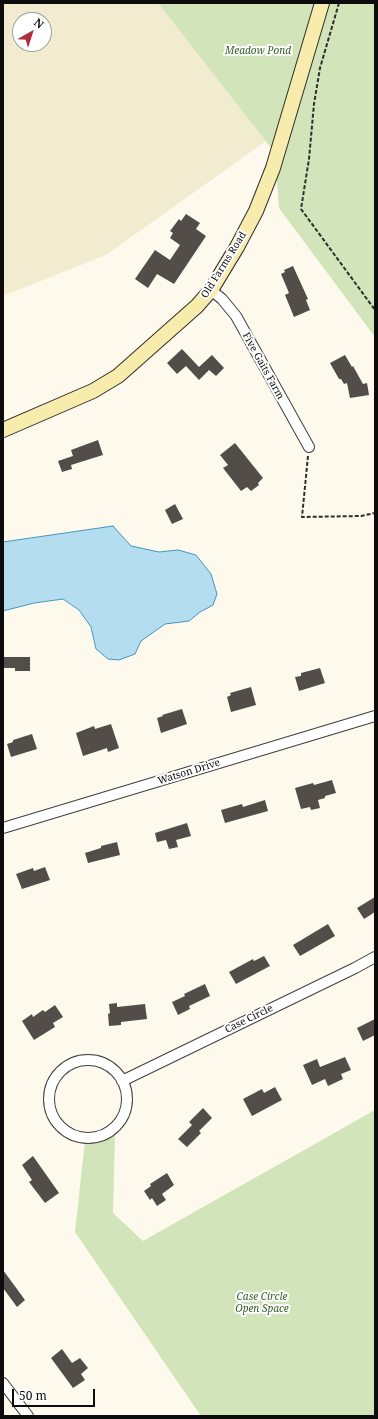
<!DOCTYPE html>
<style>
body{margin:0}
#map{position:relative;width:378px;height:1419px;overflow:hidden;background:#fdf9ec;font-family:"Noto Serif",serif}
canvas{display:block}
.frame{position:absolute;inset:0;border:4px solid #0c0c0c;pointer-events:none}
.north{position:absolute;left:12px;top:12px;width:40px;height:40px;box-sizing:border-box;background:#fff;border:1px solid #9e9e9e;border-radius:50%;rotate:39deg;font-size:11px;font-weight:700;line-height:16px;text-align:center;color:#0c0c0c}
.north::after{content:'';display:block;margin:auto;width:14px;height:18px;background:#af303d;clip-path:polygon(50% 0,100% 100%,50% 72%,0 100%)}
.scale{position:absolute;left:12px;top:1389px;width:83px;height:18px;box-sizing:border-box;border:2px solid #0c0c0c;border-top:0;padding-left:5px;font-size:12px;line-height:14px;white-space:nowrap;color:#0c0c0c;-webkit-text-stroke:3px #fff;paint-order:stroke}
</style>
<div id="map">
<canvas width="378" height="1419"></canvas>
<div class="frame"></div>
<div class="north">N</div>
<div class="scale">50 m</div>
</div>
<script>
const g = document.querySelector('canvas').getContext('2d');
g.lineJoin = 'round';
function fill(path, color) { g.fillStyle = color; g.fill(path, 'evenodd'); }
const shape = rows => new Path2D(rows.map(r => 'M' + r).join(''));
function trace(path, color, width, dash) { g.strokeStyle = color; g.lineWidth = width; g.lineCap = dash ? 'butt' : 'round'; g.setLineDash(dash || []); g.stroke(path); }
function write(font, color, halo, rows, align = 'center') {
  g.font = font + ' "Noto Serif",serif'; g.lineWidth = 4; g.setLineDash([]); g.textBaseline = 'middle'; g.strokeStyle = halo; g.fillStyle = color; for (const [text, x, y, turn = 0] of rows) {
    g.save(); g.translate(x, y); g.rotate((+turn || 0) * Math.PI / 180); g.textAlign = isNaN(turn) ? turn : align; if (halo) g.strokeText(text, 0, 0); g.fillText(text, 0, 0); g.restore();
  }
}
const farmland = shape([
 [3,3,158,3,266,141,106,255,3,296],
 [20,20,44,20,44,44,20,44]
]);
const green = shape([
 [158,3,375,3,375,337,279,208,275,153],
 [375,1110,375,1416,201,1416,75,1232,85,1141,101,1141,115,1134,113,1213,143,1241]
]);
const water = shape([
 [113,526,131,546,159,552,178,550,196,555,211,574,217,594,213,605,200,612,189,621,165,624,141,641,135,654,119,660,108,659,96,649,91,627,79,610,63,599,34,603,3,611,3,542,113,526]
]);
const building = shape([
 [186,214,200,223,196,229,206,236,174,284,157,274,148,288,135,279,155,250,170,260,180,245,170,238,173,233,170,231,179,219,181,221],
 [293,266,308,299,306,300,310,310,294,317,285,295,289,293,281,274,285,272,284,270],
 [182,349,199,367,212,355,224,368,216,376,209,370,199,380,186,366,177,374,167,363],
 [345,355,352,367,353,366,363,384,367,383,369,395,350,398,347,383,344,384,341,379,339,379,330,363],
 [98,440,103,455,71,465,72,469,62,472,58,461,73,456,71,450],
 [235,443,263,478,258,483,259,485,251,491,247,487,241,491,223,468,228,465,220,455],
 [175,504,183,519,172,524,165,510],
 [3,657,30,657,30,671,15,671,15,668,3,668],
 [320,668,325,683,299,691,295,677,301,676,301,673],
 [251,687,256,705,231,712,227,697,231,695,230,693],
 [182,709,187,724,161,733,157,718,163,716,162,715],
 [111,724,119,748,108,752,107,748,83,756,76,733,94,726,95,729],
 [32,734,37,749,11,757,7,744,13,742,13,740],
 [332,780,336,793,325,796,325,798,318,800,320,808,311,810,310,807,301,809,295,788,313,783,314,785],
 [265,800,268,811,225,823,221,810,242,804,243,807],
 [187,823,191,836,176,840,178,847,169,849,166,840,157,842,155,833],
 [117,842,120,855,88,863,85,853,101,848,101,846],
 [45,867,50,880,22,889,16,874,33,868,34,871],
 [375,897,375,912,364,919,357,908],
 [328,924,335,936,300,956,293,945],
 [264,956,270,966,236,984,229,972,253,959,254,961],
 [205,984,210,996,189,1006,190,1009,178,1015,172,1002,185,996,184,994],
 [117,1003,117,1007,145,1004,147,1019,121,1022,121,1025,109,1026,108,1014,110,1013,109,1004],
 [55,1005,63,1017,53,1023,55,1027,34,1040,22,1021,32,1014,33,1017,43,1010,45,1012],
 [375,1019,375,1035,363,1041,357,1028],
 [345,1057,351,1070,341,1074,343,1079,328,1086,325,1079,312,1085,303,1065,317,1059,320,1067],
 [275,1087,282,1100,252,1116,243,1099,262,1089,264,1093],
 [203,1108,212,1118,199,1131,201,1133,187,1147,178,1139,192,1125,189,1122],
 [33,1156,59,1193,45,1203,29,1182,32,1180,22,1165],
 [167,1173,174,1185,162,1194,166,1200,157,1206,152,1198,150,1200,144,1191,151,1186,150,1184],
 [3,1270,25,1300,17,1307,3,1288],
 [62,1349,72,1363,80,1358,88,1368,81,1374,85,1380,73,1388,51,1358]
]);
const path = shape([
 [339,3,320,68,314,104,309,159,301,209,375,310],
 [308,456,302,517,361,516,375,513]
]);
const street = shape([
 [211,290,222,299,236,316,309,447],
 [3,828,375,716],
 '49 1099a39 39 0 1 1 78 0a39 39 0 1 1-78 0Z',
 [122,1081,355,968,375,957],
 [3,1383,28,1416]
]);
const secondary = shape([
 [3,430,93,391,118,376,197,306,211,290,237,247,256,211,273,168,322,3]
]);
const parkNames = [
 ["Meadow Pond",258,51],
 ["Case Circle",262,1297],
 ["Open Space",262,1309]
];
const streetNames = [
 ["Old Farms Road",224,265,-58],
 ["Five Gaits Farm",263,366,61],
 ["Watson Drive",189,772,-17],
 ["Case Circle",249,1019,-26]
];
fill(farmland, '#f1eccf');
fill(green, '#d2e4b9');
fill(water, '#b5ddf0');
trace(water, '#4395c1', 1);
fill(building, '#534d49');
trace(street, '#3f3f3f', 12);
trace(secondary, '#2e2e2e', 16);
trace(path, '#2e2e2e', 2, [4, 2]);
trace(street, '#fff', 10);
trace(secondary, '#f8ecad', 14);
write('italic 10px', '#315d22', '#fff', parkNames);
write('10px', '#0c0c0c', '#fff', streetNames);
</script>
